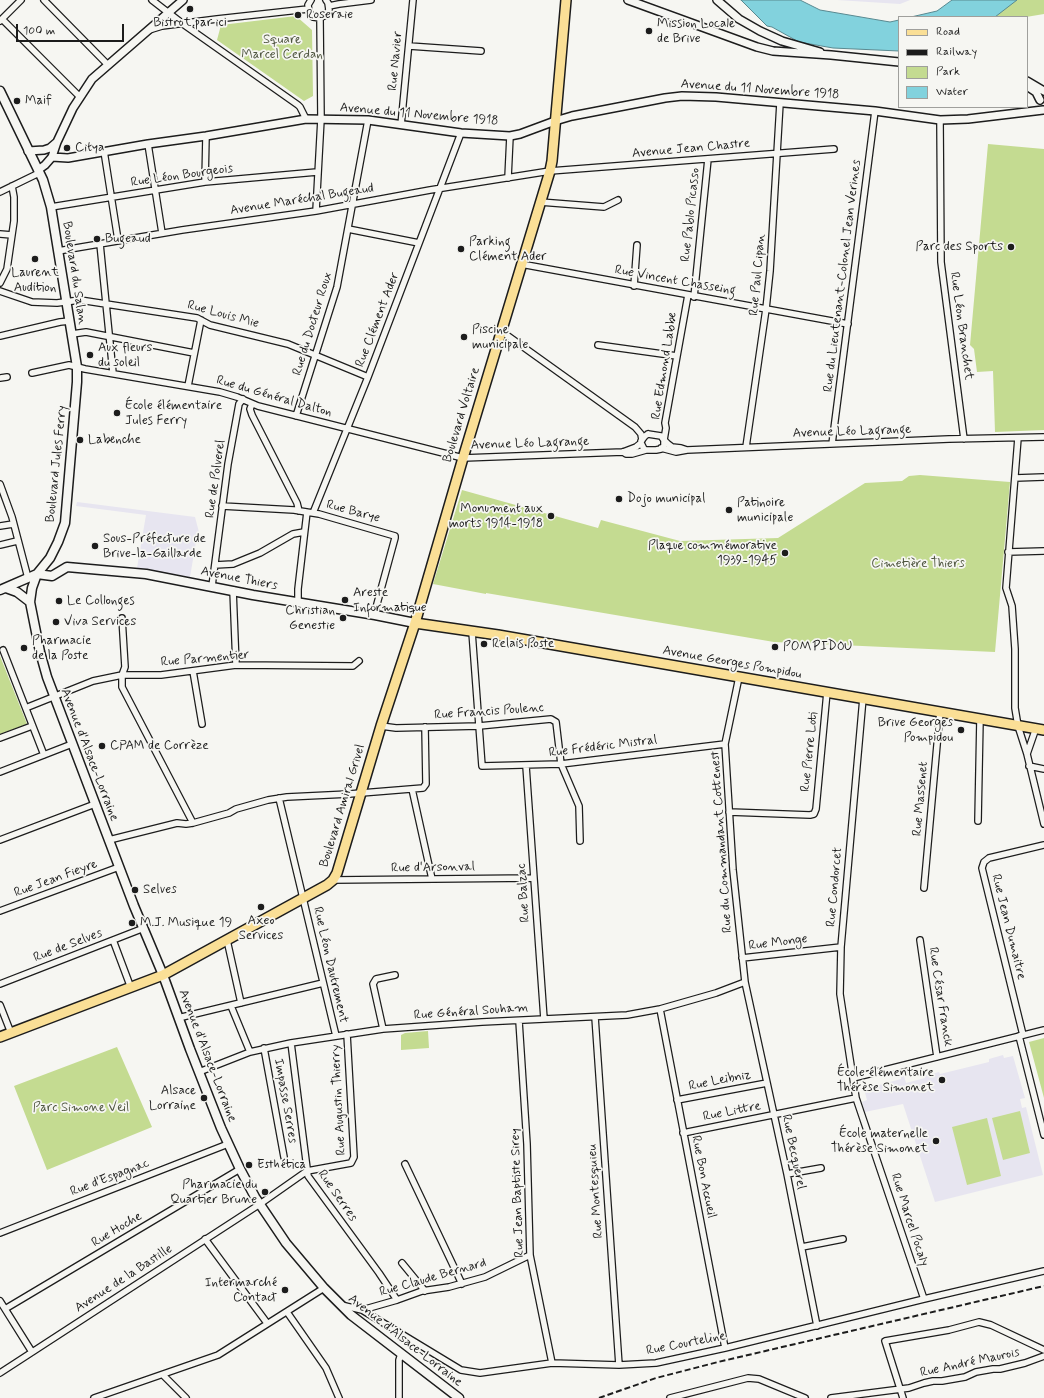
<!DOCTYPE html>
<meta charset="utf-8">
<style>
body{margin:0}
#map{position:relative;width:1044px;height:1398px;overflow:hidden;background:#f6f6f2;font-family:Mynerve,sans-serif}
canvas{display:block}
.legend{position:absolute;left:898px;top:16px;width:130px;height:92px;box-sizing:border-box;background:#f6f6f2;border:1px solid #9f9f9c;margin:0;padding:5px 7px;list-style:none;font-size:12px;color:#1c1c1c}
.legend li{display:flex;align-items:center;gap:8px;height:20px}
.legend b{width:20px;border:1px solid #9f9f9c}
.scale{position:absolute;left:16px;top:24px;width:108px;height:18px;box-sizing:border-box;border:2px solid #1c1c1c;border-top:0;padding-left:5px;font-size:12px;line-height:14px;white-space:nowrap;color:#1c1c1c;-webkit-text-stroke:3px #f6f6f2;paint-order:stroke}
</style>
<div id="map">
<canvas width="1044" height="1398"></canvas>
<ul class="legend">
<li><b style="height:5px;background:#fadf96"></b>Road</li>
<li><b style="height:5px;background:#1c1c1c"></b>Railway</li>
<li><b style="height:11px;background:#c4db91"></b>Park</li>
<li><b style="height:11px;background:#82d2dd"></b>Water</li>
</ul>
<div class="scale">100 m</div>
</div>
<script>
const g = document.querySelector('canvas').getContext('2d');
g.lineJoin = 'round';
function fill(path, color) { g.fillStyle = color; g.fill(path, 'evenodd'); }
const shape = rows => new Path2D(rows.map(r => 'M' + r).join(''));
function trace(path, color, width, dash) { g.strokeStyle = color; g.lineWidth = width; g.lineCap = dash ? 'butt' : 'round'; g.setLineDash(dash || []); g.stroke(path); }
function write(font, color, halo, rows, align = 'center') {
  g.font = font + ' Mynerve,sans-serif'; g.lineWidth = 3.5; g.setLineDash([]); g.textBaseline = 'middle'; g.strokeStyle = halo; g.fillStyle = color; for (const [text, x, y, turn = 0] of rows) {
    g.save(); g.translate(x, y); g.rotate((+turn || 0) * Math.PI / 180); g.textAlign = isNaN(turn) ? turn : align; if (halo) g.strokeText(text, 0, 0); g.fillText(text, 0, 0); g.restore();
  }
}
const built = shape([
 [837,0,910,0,900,4],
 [77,502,195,517,200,536,197,536,190,577,137,568,146,515,76,506],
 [1003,1055,1004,1058,1013,1056,1025,1098,1020,1099,1022,1108,1026,1107,1043,1175,935,1202,903,1104,865,1112,862,1102,867,1100,864,1089,901,1079,901,1077,904,1076,906,1083,925,1078,924,1076,939,1072,940,1074,989,1062,989,1059]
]);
const green = shape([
 [993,0,1044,0,1044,14,1026,17,974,17],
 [296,16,312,30,313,96,304,101,217,40,221,25],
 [988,144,1044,149,1044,430,995,432,993,371,977,372,974,349,970,345],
 [920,475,1010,482,995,652,774,642,486,593,486,594,433,584,462,490,598,528,601,520,680,541,778,538,865,483,902,481,909,476],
 [0,656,27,724,0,734],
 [428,1031,429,1048,401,1050,401,1035,405,1033],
 [1044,1038,1044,1098,1029,1042],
 [117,1047,152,1127,47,1170,14,1086],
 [1020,1111,1030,1153,1003,1160,992,1118],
 [987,1118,1001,1176,967,1185,952,1127]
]);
const water = shape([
 [741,0,800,0,820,10,890,22,899,20,899,51,833,48,799,42,772,27,767,26,741,0],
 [952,0,1017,0,995,17,911,17,937,11,952,0]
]);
const minor = shape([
 [44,0,108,65],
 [152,0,183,24,298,105,300,107,306,119],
 [311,0,308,5,309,12,313,17,320,18,326,15,329,10,328,3,326,0],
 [329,6,339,4,371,0],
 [2,19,80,97],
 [0,21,21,0],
 [149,30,162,26,217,19,308,9],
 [409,46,481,51],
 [940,120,941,262,964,439],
 [401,125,413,0],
 [148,144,162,233],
 [104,151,118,240],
 [508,178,510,136],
 [205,182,206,136],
 [0,192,39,173],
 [540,202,604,207,618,200],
 [51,207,205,182,317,172],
 [316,211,321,119,320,18],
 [348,229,419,243],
 [0,234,12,235],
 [100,244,113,373],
 [58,251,182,230,316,211,430,190,550,171,834,149],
 [521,264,848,324],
 [0,283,7,269,14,221,14,197,12,186],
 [634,286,637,245],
 [0,291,32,302,57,303,80,300,197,318,210,325,288,344,368,377],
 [688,295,665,423,666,428,664,440,668,444,672,447,681,448,687,450,949,439,1044,437],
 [694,297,708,159],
 [501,331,635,427,641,434,642,440],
 [72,334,86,332,194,353],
 [0,336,60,322,70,321],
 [598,345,677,356],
 [32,373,69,365,85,369,220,392,237,397,258,406,463,458,623,452,636,447,641,443],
 [0,378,7,377],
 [188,386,201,320],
 [252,404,250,409,252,415,297,503,299,511],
 [296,416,337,287,368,120],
 [648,434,661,436,664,440,664,446,661,449,656,450,646,450,644,449,641,443,641,441,645,436,648,434],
 [1018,438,1006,588,1012,606,1015,649,1015,708,1018,726,1027,754,1044,824],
 [832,444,875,111],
 [746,447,766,309,770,271,780,103],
 [661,448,676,452,687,450],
 [623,452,626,454,632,454,646,450],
 [1015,478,1044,477],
 [0,484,12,517,28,578],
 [222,506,294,510,319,514,395,536,395,538,374,615],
 [313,513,368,377,461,133],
 [0,526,13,524],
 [0,545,17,541],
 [1008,552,1044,551],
 [215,565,233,564,260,553,293,534,304,532],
 [212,586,228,464,239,404,243,399],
 [233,590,236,665],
 [298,602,298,589,307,512],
 [122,618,125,667,122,675,122,687,193,823],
 [472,632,482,766,561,764,725,744],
 [3,650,44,755],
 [193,671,202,724],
 [739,677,725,744,733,870,745,982,787,1174,817,1326],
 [863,698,841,947,840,994,856,1098,924,1299],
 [28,707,93,681,122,675,161,675,236,665,353,666,359,661],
 [381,726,396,728,479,726,551,719,556,722,561,764,579,806,580,841],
 [0,738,32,726],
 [1027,754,1036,728],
 [526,766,544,1019],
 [1029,766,1044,769],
 [0,772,72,744],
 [412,789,432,879],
 [279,798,303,898,336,1036],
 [729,812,810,815,814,814,816,809,827,692],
 [978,821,980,719],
 [0,840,95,804],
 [109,840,177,823,186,824,193,823,229,813,236,809,268,800,287,797,349,794,423,788,426,784,425,727],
 [333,880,534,878],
 [924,888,940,712],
 [0,911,119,867],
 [113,940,131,988],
 [227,940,241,1003],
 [920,940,937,1057],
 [742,958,841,947],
 [0,984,144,928],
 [0,1005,11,1033],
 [231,1006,250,1052],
 [660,1009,725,1348],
 [595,1017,619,1365],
 [178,1018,323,983],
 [519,1021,527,1144,530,1255,552,1363],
 [383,1029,373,984,376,979,395,975],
 [1023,1035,982,868,984,862,989,858,1044,845],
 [1019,1036,1044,1135],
 [291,1043,308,1176,379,1273,397,1300],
 [264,1048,284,1157],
 [199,1072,250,1052,291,1043,383,1029,482,1022,627,1015,660,1009,716,993,745,982],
 [853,1078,1044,1030],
 [677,1100,767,1083],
 [683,1133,856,1098],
 [405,1164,462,1284],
 [787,1174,821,1168],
 [0,1233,228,1144],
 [205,1239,267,1323],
 [802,1247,843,1239],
 [402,1263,425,1291],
 [0,1301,32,1352],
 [341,1305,362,1310,461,1370,480,1373,552,1363,619,1365,656,1363,725,1348,924,1299,1044,1271],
 [5,1309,240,1169],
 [362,1310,397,1300,422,1291,449,1287,485,1277,530,1255],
 [287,1312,326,1368,339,1398],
 [0,1373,260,1204,307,1171,351,1163,354,1157,347,1034],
 [163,1375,186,1398],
 [94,1398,218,1355,324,1288],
 [399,1398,399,1360,401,1354],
 [670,1398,748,1378,759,1379,805,1398],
 [831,1398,909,1388,924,1383,933,1381,942,1381,965,1377,976,1372,993,1369,1000,1369,1025,1363,1044,1356],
 [903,1398,885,1341,949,1330,979,1322,991,1325,1044,1350]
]);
const tertiary = shape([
 [628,0,757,47,773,51,831,55,899,62],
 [717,0,739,19,760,31,782,41,820,52],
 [1027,81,1044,91],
 [1027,86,1036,92,1040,100],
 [28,151,44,150,50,148,57,142],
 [52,157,68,158,148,144,206,136,306,119,368,120,461,133,510,136,520,134,555,121,572,116,665,98,682,96,716,97,875,111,940,120,968,119,1043,110],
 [38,170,45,165,52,157,57,142,73,108,92,79,183,0]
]);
const secondary = shape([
 [0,91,43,180,51,207,77,367,77,382,65,523,58,542,50,558,37,574,0,590],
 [37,574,32,588,30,602,40,652,47,677,134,906,163,975,190,1049,221,1128,240,1169,255,1197,286,1243,324,1288,351,1315,459,1398],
 [37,574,52,576,67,567,146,574,253,595,375,615,415,623],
 [6,588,17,592,30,602]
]);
const primary = shape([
 [415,623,498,635,1044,730],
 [0,1037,163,975,327,885,333,880,337,873,381,726,415,623,463,458,550,171,552,161,566,0]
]);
const rail = shape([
 [599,1398,656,1378,718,1362,1044,1286]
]);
const markers = [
 [190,9,4,"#1c1c1c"],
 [298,15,4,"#1c1c1c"],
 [649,31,4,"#1c1c1c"],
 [17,101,4,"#1c1c1c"],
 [67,148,4,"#1c1c1c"],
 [97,239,4,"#1c1c1c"],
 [1011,247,4,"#1c1c1c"],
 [461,249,4,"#1c1c1c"],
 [35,259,4,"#1c1c1c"],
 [464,337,4,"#1c1c1c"],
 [90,355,4,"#1c1c1c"],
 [117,413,4,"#1c1c1c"],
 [80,440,4,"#1c1c1c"],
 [619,499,4,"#1c1c1c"],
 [729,510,4,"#1c1c1c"],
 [551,516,4,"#1c1c1c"],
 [95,546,4,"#1c1c1c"],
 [785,553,4,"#1c1c1c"],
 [345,600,4,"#1c1c1c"],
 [59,601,4,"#1c1c1c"],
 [343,618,4,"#1c1c1c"],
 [56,622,4,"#1c1c1c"],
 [484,644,4,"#1c1c1c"],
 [775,647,4,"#1c1c1c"],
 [24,648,4,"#1c1c1c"],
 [961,730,4,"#1c1c1c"],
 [102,746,4,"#1c1c1c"],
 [135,890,4,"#1c1c1c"],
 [261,907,4,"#1c1c1c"],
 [132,923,4,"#1c1c1c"],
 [942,1080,4,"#1c1c1c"],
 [204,1098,4,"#1c1c1c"],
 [936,1141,4,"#1c1c1c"],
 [249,1165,4,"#1c1c1c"],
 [265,1192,4,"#1c1c1c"],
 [285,1290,4,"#1c1c1c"]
];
const poiNames = [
 ["Roseraie",306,15],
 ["Bistrot par ici",190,23,"center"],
 ["Mission Locale",657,24],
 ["de Brive",657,39],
 ["Maif",25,101],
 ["Citya",75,148],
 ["Bugeaud",105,239],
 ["Parking",469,242],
 ["Clément Ader",469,257],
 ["Parc des Sports",1003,247,"right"],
 ["Laurent",35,273,"center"],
 ["Audition",35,288,"center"],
 ["Piscine",472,330],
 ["municipale",472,345],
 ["Aux fleurs",98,348],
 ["du soleil",98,363],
 ["École élémentaire",125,406],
 ["Jules Ferry",125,421],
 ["Labenche",88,440],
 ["Dojo municipal",627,499],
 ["Patinoire",737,503],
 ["municipale",737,518],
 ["Monument aux",543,509,"right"],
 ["morts 1914-1918",543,524,"right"],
 ["Sous-Préfecture de",103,539],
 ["Brive-la-Gaillarde",103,554],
 ["Plaque commémorative",777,546,"right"],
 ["1939-1945",777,561,"right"],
 ["Areste",353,593],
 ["Informatique",353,608],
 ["Le Collonges",67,601],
 ["Christian",335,611,"right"],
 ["Genestie",335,626,"right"],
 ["Viva Services",64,622],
 ["Pharmacie",32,641],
 ["de la Poste",32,656],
 ["Relais Poste",492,644],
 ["POMPIDOU",783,647],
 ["Brive Georges",953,723,"right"],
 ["Pompidou",953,738,"right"],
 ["CPAM de Corrèze",110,746],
 ["Selves",143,890],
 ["Axeo",261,921,"center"],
 ["Services",261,936,"center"],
 ["M.J. Musique 19",140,923],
 ["École élémentaire",934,1073,"right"],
 ["Thérèse Simonet",934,1088,"right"],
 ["Alsace",196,1091,"right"],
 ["Lorraine",196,1106,"right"],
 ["École maternelle",928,1134,"right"],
 ["Thérèse Simonet",928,1149,"right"],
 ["Esthética",257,1165],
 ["Pharmacie du",257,1185,"right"],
 ["Quartier Brune",257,1200,"right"],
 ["Intermarché",277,1283,"right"],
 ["Contact",277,1298,"right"]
];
const parkNames = [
 ["Square",282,40],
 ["Marcel Cerdan",282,55],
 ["Cimetière Thiers",918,564],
 ["Parc Simone Veil",81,1108]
];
const streetNames = [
 ["Rue Navier",396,61,-85],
 ["Avenue du 11 Novembre 1918",760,90,4],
 ["Avenue du 11 Novembre 1918",419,115,5],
 ["Avenue Jean Chastre",691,149,-5],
 ["Rue Léon Bourgeois",182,176,-8],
 ["Avenue Maréchal Bugeaud",302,200,-9],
 ["Rue Pablo Picasso",691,215,-84],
 ["Boulevard du Salan",74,273,81],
 ["Rue Paul Cipan",758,275,-85],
 ["Rue du Lieutenant-Colonel Jean Verines",843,276,-83],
 ["Rue Vincent Chasseing",675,281,10],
 ["Rue Louis Mie",223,315,15],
 ["Rue Clément Ader",378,320,-69],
 ["Rue du Docteur Roux",313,324,-73],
 ["Rue Léon Branchet",961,326,82],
 ["Rue Edmond Labbe",665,366,-81],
 ["Rue du Général Dalton",274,397,16],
 ["Boulevard Voltaire",462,415,-73],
 ["Avenue Léo Lagrange",852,432,-2],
 ["Avenue Léo Lagrange",530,444,-2],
 ["Boulevard Jules Ferry",57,464,-84],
 ["Rue de Polverel",216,479,-82],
 ["Rue Barye",353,512,15],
 ["Avenue Thiers",239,579,11],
 ["Rue Parmentier",205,659,-5],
 ["Avenue Georges Pompidou",732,663,10],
 ["Rue Francis Poulenc",489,712,-4],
 ["Rue Frédéric Mistral",603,747,-7],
 ["Rue Pierre Loti",810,752,-84],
 ["Avenue d'Alsace-Lorraine",89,755,69],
 ["Rue Massenet",921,799,-85],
 ["Boulevard Amiral Grivel",343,806,-73],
 ["Rue du Commandant Cottenest",722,842,-94],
 ["Rue d'Arsonval",433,868,-1],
 ["Rue Jean Fieyre",56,879,-20],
 ["Rue Condorcet",835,887,-85],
 ["Rue Balzac",524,893,-94],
 ["Rue Jean Dumaitre",1008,927,76],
 ["Rue Monge",778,943,-7],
 ["Rue de Selves",68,946,-21],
 ["Rue Léon Dautrement",330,965,77],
 ["Rue César Franck",940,997,81],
 ["Rue Général Souham",471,1012,-4],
 ["Avenue d'Alsace-Lorraine",207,1056,69],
 ["Rue Leibniz",720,1081,-11],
 ["Rue Augustin Thierry",339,1100,-93],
 ["Impasse Serres",285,1101,80],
 ["Rue Littre",732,1112,-11],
 ["Rue Becquerel",793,1152,78],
 ["Rue Bon Accueil",703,1177,79],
 ["Rue d'Espagnac",110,1178,-21],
 ["Rue Montesquieu",596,1191,-94],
 ["Rue Jean Baptiste Sirey",518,1193,-92],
 ["Rue Serres",337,1196,55],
 ["Rue Marcel Pocaly",909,1220,72],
 ["Rue Hoche",117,1230,-31],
 ["Rue Claude Bernard",433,1278,-16],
 ["Avenue de la Bastille",124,1279,-33],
 ["Avenue d'Alsace-Lorraine",405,1341,38],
 ["Rue Courteline",686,1344,-11],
 ["Rue André Maurois",970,1363,-12]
];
fill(built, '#e7e5f0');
fill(green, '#c4db91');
fill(water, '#82d2dd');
trace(water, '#598990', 1);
trace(minor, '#1c1c1c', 8);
trace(tertiary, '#1c1c1c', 10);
trace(secondary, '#1c1c1c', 11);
trace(primary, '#1c1c1c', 12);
trace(minor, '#f6f6f2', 5.5);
trace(tertiary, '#f6f6f2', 7);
trace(secondary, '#f6f6f2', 8);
trace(primary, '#fadf96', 9);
trace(rail, '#1c1c1c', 2, [6, 3]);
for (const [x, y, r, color] of markers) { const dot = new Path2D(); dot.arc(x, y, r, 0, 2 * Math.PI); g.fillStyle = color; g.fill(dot); trace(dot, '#f6f6f2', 1.5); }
write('13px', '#1c1c1c', '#f6f6f2', poiNames, 'left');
write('13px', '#4e553f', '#f6f6f2', parkNames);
write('13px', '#1c1c1c', '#f6f6f2', streetNames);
</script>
